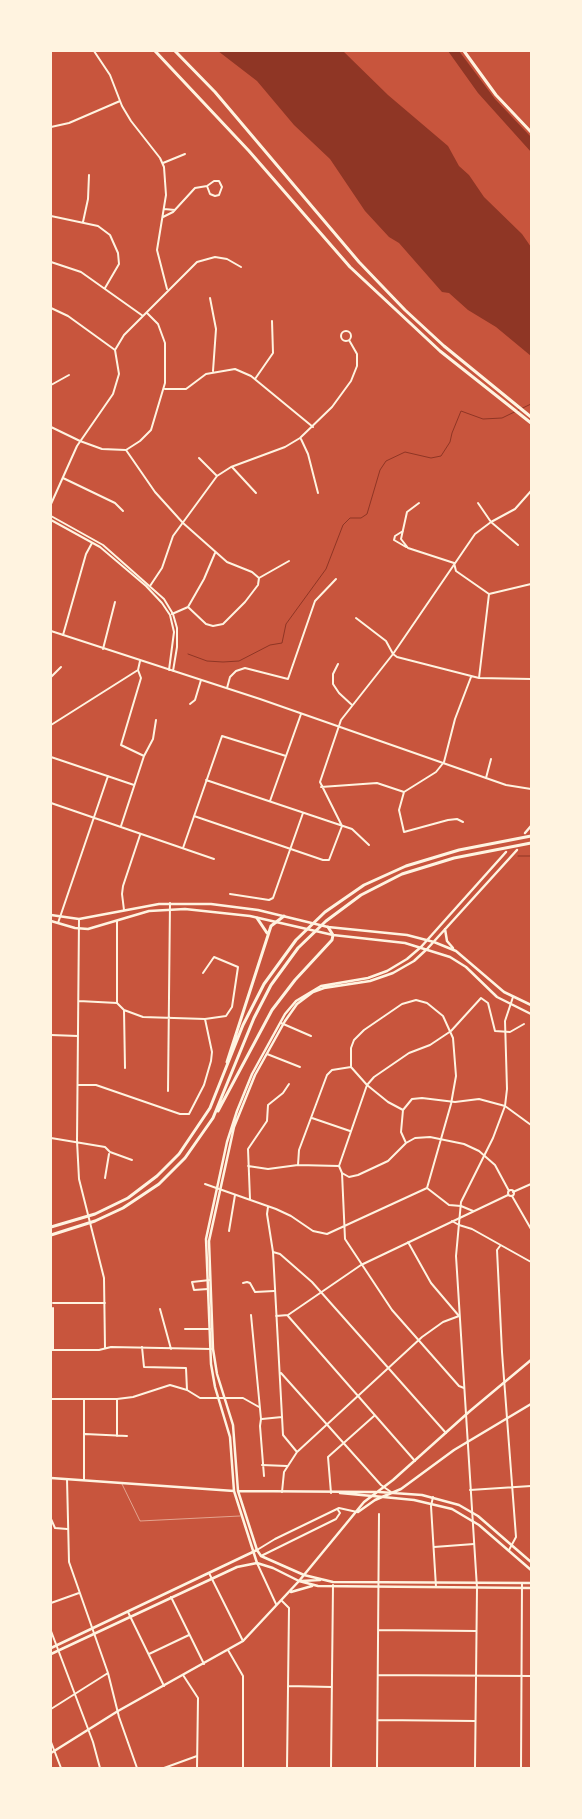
<!DOCTYPE html>
<style>
body{margin:0}
#map{position:relative;width:582px;height:1819px;overflow:hidden;background:#c8553d;font-family:Cabin,sans-serif}
canvas{display:block}
.frame{position:absolute;inset:0;border:52px solid #fff3e0;pointer-events:none}
</style>
<div id="map">
<canvas width="582" height="1819"></canvas>
<div class="frame"></div>
</div>
<script>
const g = document.querySelector('canvas').getContext('2d');
g.lineJoin = 'round';
function fill(path, color) { g.fillStyle = color; g.fill(path, 'evenodd'); }
const shape = rows => new Path2D(rows.map(r => 'M' + r).join(''));
function trace(path, color, width, dash) { g.strokeStyle = color; g.lineWidth = width; g.lineCap = dash ? 'butt' : 'round'; g.setLineDash(dash || []); g.stroke(path); }
const water = shape([
 [218,51,343,51,388,95,448,146,459,166,469,175,484,197,522,234,531,247,531,356,496,327,468,310,449,293,442,292,399,243,389,237,365,211,330,159,294,125,257,81],
 [448,51,459,51,495,99,531,137,531,152,478,93]
]);
const stream = shape([
 [188,654,207,661,223,662,239,661,270,645,282,643,286,624,326,569,343,525,350,518,361,518,367,514,380,470,386,461,405,452,431,458,441,456,450,442,452,433,461,411,483,419,502,418,531,404],
 [518,856,531,856]
]);
const service = shape([
 [122,1484,140,1521,240,1516]
]);
const minor = shape([
 [94,51,110,75,122,106,131,121,160,158,164,167,166,195,157,250,167,289],
 [51,127,69,123,120,101],
 [163,163,185,154],
 [164,209,175,210],
 [51,216,98,226,110,235,118,253,119,264,105,288],
 [163,217,173,212,195,188,207,186,210,194,215,196,219,195,222,187,219,181,214,181,207,186],
 [83,222,88,199,89,175],
 [51,262,81,272,143,316],
 [210,298,216,329,213,371],
 [51,308,68,316,115,350],
 '341 336a5 5 0 1 1 10 0a5 5 0 1 1-10 0Z',
 [255,379,273,353,272,321],
 [51,385,69,375],
 [165,389,186,389,206,374,235,369,251,376,313,427],
 [51,427,80,441,102,449,126,450,155,492,183,523,227,562,252,572,259,578],
 [301,439,308,454,318,493],
 [126,450,140,441,151,430,165,383,165,343,158,324,147,313],
 [199,458,217,476],
 [232,467,256,493],
 [63,478,115,503,123,511],
 [419,503,407,512,401,539,408,548,454,563,456,571,489,594,531,584],
 [478,503,491,522,518,545],
 [51,504,77,446,113,394,119,374,115,350,124,335,197,262,215,257,227,259,241,267],
 [403,531,395,536,394,540,406,547],
 [150,586,162,568,173,536,217,476,231,467,285,447,300,438,332,407,351,381,357,366,357,354,349,340],
 [188,607,206,624,213,626,223,624,245,602,258,585,259,578,289,561],
 [172,614,188,607,204,579,215,553],
 [356,618,386,641,393,654,397,657,479,678,531,679],
 [63,635,86,554,92,543],
 [103,649,115,602],
 [338,664,333,674,333,684,339,693,352,705],
 [138,670,141,678,121,745,144,756],
 [51,677,61,667],
 [479,678,489,594],
 [227,688,230,677,236,671,245,668,288,679,315,601,336,579],
 [190,704,195,700,201,680],
 [51,725,138,670,140,661],
 [51,757,134,785],
 [486,778,491,759],
 [206,780,352,829,369,845],
 [321,787,377,783,404,792],
 [270,801,301,714],
 [51,803,214,859],
 [194,816,323,860,329,860,342,826,320,782,341,720,393,654,475,534,491,522,515,509,531,491],
 [463,822,457,819,448,820,404,832,399,810,404,792,436,772,444,762,455,719,471,677],
 [121,826,144,756,153,739,156,720],
 [183,848,222,736,286,756],
 [230,894,269,900,273,898,303,813],
 [124,910,122,894,123,886,140,835],
 [79,919,77,1141,79,1179,104,1278,105,1348],
 [117,921,117,1003],
 [58,923,108,776],
 [79,1001,117,1003,124,1010,143,1017,205,1019,226,1016,232,1007,238,967,214,957,203,973],
 [124,1010,125,1068],
 [281,1023,311,1036],
 [51,1035,78,1036],
 [267,1054,300,1067],
 [351,1067,351,1048,354,1040,364,1030,402,1004,416,1000,427,1003,443,1016,453,1038,456,1076,451,1104,427,1188],
 [351,1067,367,1085,388,1102,403,1110,401,1132,406,1143],
 [78,1085,96,1085,180,1114,189,1114,204,1085,211,1061,212,1052,205,1019],
 [168,1091,170,903],
 [403,1110,412,1099,422,1098,455,1102,479,1099,505,1106,531,1125],
 [312,1118,350,1131],
 [51,1138,105,1147,110,1152,132,1160],
 [298,1165,299,1150,327,1075,332,1070,351,1067],
 [248,1166,268,1169,298,1165,339,1166],
 [342,1173,349,1177,358,1175,388,1161,406,1143,415,1138,430,1137,464,1144,479,1151,495,1165,509,1191],
 [105,1178,109,1154],
 [205,1184,276,1209,291,1216,313,1231,327,1234,427,1188],
 [427,1188,449,1205,461,1206],
 '508 1193a3 3 0 1 1 6 0a3 3 0 1 1-6 0Z',
 [513,1192,531,1184],
 [512,1196,531,1229],
 [250,1199,248,1149,267,1121,268,1105,283,1093,289,1084],
 [268,1207,267,1214,273,1252,283,1435,297,1452],
 [459,1225,472,1229,531,1262],
 [229,1231,235,1195],
 [500,1246,497,1250,502,1352,516,1537,509,1550],
 [273,1252,280,1254,312,1282,446,1433],
 [243,1283,247,1282,250,1283,255,1292,274,1291],
 [208,1289,194,1290,192,1282,210,1280],
 [53,1303,105,1303],
 [53,1308,53,1350],
 [160,1309,171,1349],
 [251,1315,261,1419,260,1426,264,1476],
 [276,1316,288,1315,361,1265,508,1195],
 [288,1316,415,1461],
 [185,1329,210,1329],
 [142,1347,144,1367,186,1368,187,1390],
 [51,1350,99,1350,111,1347,211,1349],
 [281,1373,381,1485,391,1492],
 [464,1388,459,1386,392,1310,345,1239,342,1173,339,1166,367,1085,374,1077,409,1053,430,1045,451,1031,481,998,488,1003,495,1031,510,1032,524,1024],
 [51,1399,117,1399,133,1397,170,1385,187,1390,200,1398,243,1398,259,1407],
 [262,1419,282,1417],
 [85,1434,127,1436],
 [117,1436,117,1399],
 [262,1465,287,1466],
 [67,1479,69,1562,108,1673,119,1717,137,1768],
 [84,1480,84,1400],
 [470,1490,531,1486],
 [282,1492,284,1472,297,1452,422,1337,443,1322,459,1316,431,1283,408,1242],
 [331,1493,328,1457,374,1416],
 [433,1497,431,1506,436,1587],
 [51,1519,55,1528,67,1529],
 [434,1547,474,1544],
 [257,1550,275,1539,339,1508,357,1512],
 [261,1556,336,1519,340,1513,338,1510],
 [257,1563,276,1604],
 [209,1573,243,1641],
 [171,1597,204,1664],
 [282,1601,289,1608,287,1768],
 [51,1603,79,1593],
 [128,1612,164,1686],
 [378,1630,476,1631],
 [51,1631,93,1742,100,1768],
 [228,1650,243,1676,243,1768],
 [149,1654,189,1635],
 [183,1675,198,1698,197,1768],
 [378,1675,531,1676],
 [288,1686,332,1687],
 [51,1709,108,1673],
 [378,1720,475,1721],
 [51,1742,61,1768],
 [164,1768,197,1756],
 [331,1768,333,1585],
 [377,1768,379,1514],
 [475,1768,477,1588],
 [521,1768,522,1583]
]);
const tertiary = shape([
 [51,516,103,545,164,599,173,614,177,628,177,647,173,671],
 [51,520,100,547,146,586,162,603,170,615,174,632,169,670],
 [51,631,260,699,506,785,531,789],
 [461,1206,473,1211],
 [452,1221,459,1225],
 [477,1588,456,1256,461,1202,493,1138,505,1106,507,1089,505,1021,513,997]
]);
const secondary = shape([
 [51,1478,234,1491],
 [239,1491,376,1492],
 [340,1493,372,1496],
 [257,1550,238,1491,233,1425,217,1374,213,1349,209,1241,234,1127,255,1075,285,1021,297,1004,313,992,324,988,370,981,393,973,414,961,427,949],
 [257,1563,234,1491,230,1437,215,1387,211,1364,206,1239,227,1142,237,1111,252,1074,285,1014,296,1001,321,986,368,978,387,971,407,959,421,947],
 [304,1575,333,1582,531,1583],
 [299,1581,318,1586,531,1588],
 [301,1581,320,1580],
 [291,1592,312,1586],
 [51,1753,118,1711,243,1641,299,1581]
]);
const primary = shape([
 [525,833,531,826],
 [51,915,79,919,159,904,211,904,258,910,328,927,407,935,434,942,456,951,504,992,531,1005],
 [51,921,75,928,88,929,149,911,185,909,250,916,333,935,405,943,450,957,466,967,497,997,531,1014],
 [445,929,447,941,453,948],
 [421,947,506,852],
 [428,948,517,850],
 [379,1492,422,1495,459,1505,478,1516,531,1562],
 [373,1496,414,1500,452,1509,479,1525,531,1570],
 [358,1512,375,1500,401,1489,454,1450,531,1404],
 [51,1648,257,1550,261,1556,304,1575],
 [51,1654,237,1567,257,1563,273,1568,299,1581,364,1502,393,1480,470,1411,531,1360]
]);
const trunk = shape([
 [464,51,496,95,531,132]
]);
const motorway = shape([
 [155,51,249,151,350,267,440,351,531,423],
 [175,51,215,92,359,262,405,310,444,346,531,417],
 [257,918,267,933],
 [227,1062,271,926,284,916],
 [218,1111,272,1010,295,980,332,940,333,935,328,927],
 [51,1227,95,1214,128,1198,157,1176,179,1154,210,1108,243,1025,264,984,296,940,325,912,364,885,406,866,459,850,531,836],
 [51,1235,95,1221,123,1208,159,1184,185,1158,213,1118,254,1018,271,985,298,948,326,921,361,895,402,874,454,858,531,843]
]);
fill(water, '#8f3625');
trace(stream, '#8f3625', 1);
trace(service, '#fff3e0', 0.5);
trace(minor, '#fff3e0', 2);
trace(tertiary, '#fff3e0', 2);
trace(secondary, '#fff3e0', 2.5);
trace(primary, '#fff3e0', 2.5);
trace(trunk, '#fff3e0', 3);
trace(motorway, '#fff3e0', 3);
</script>
